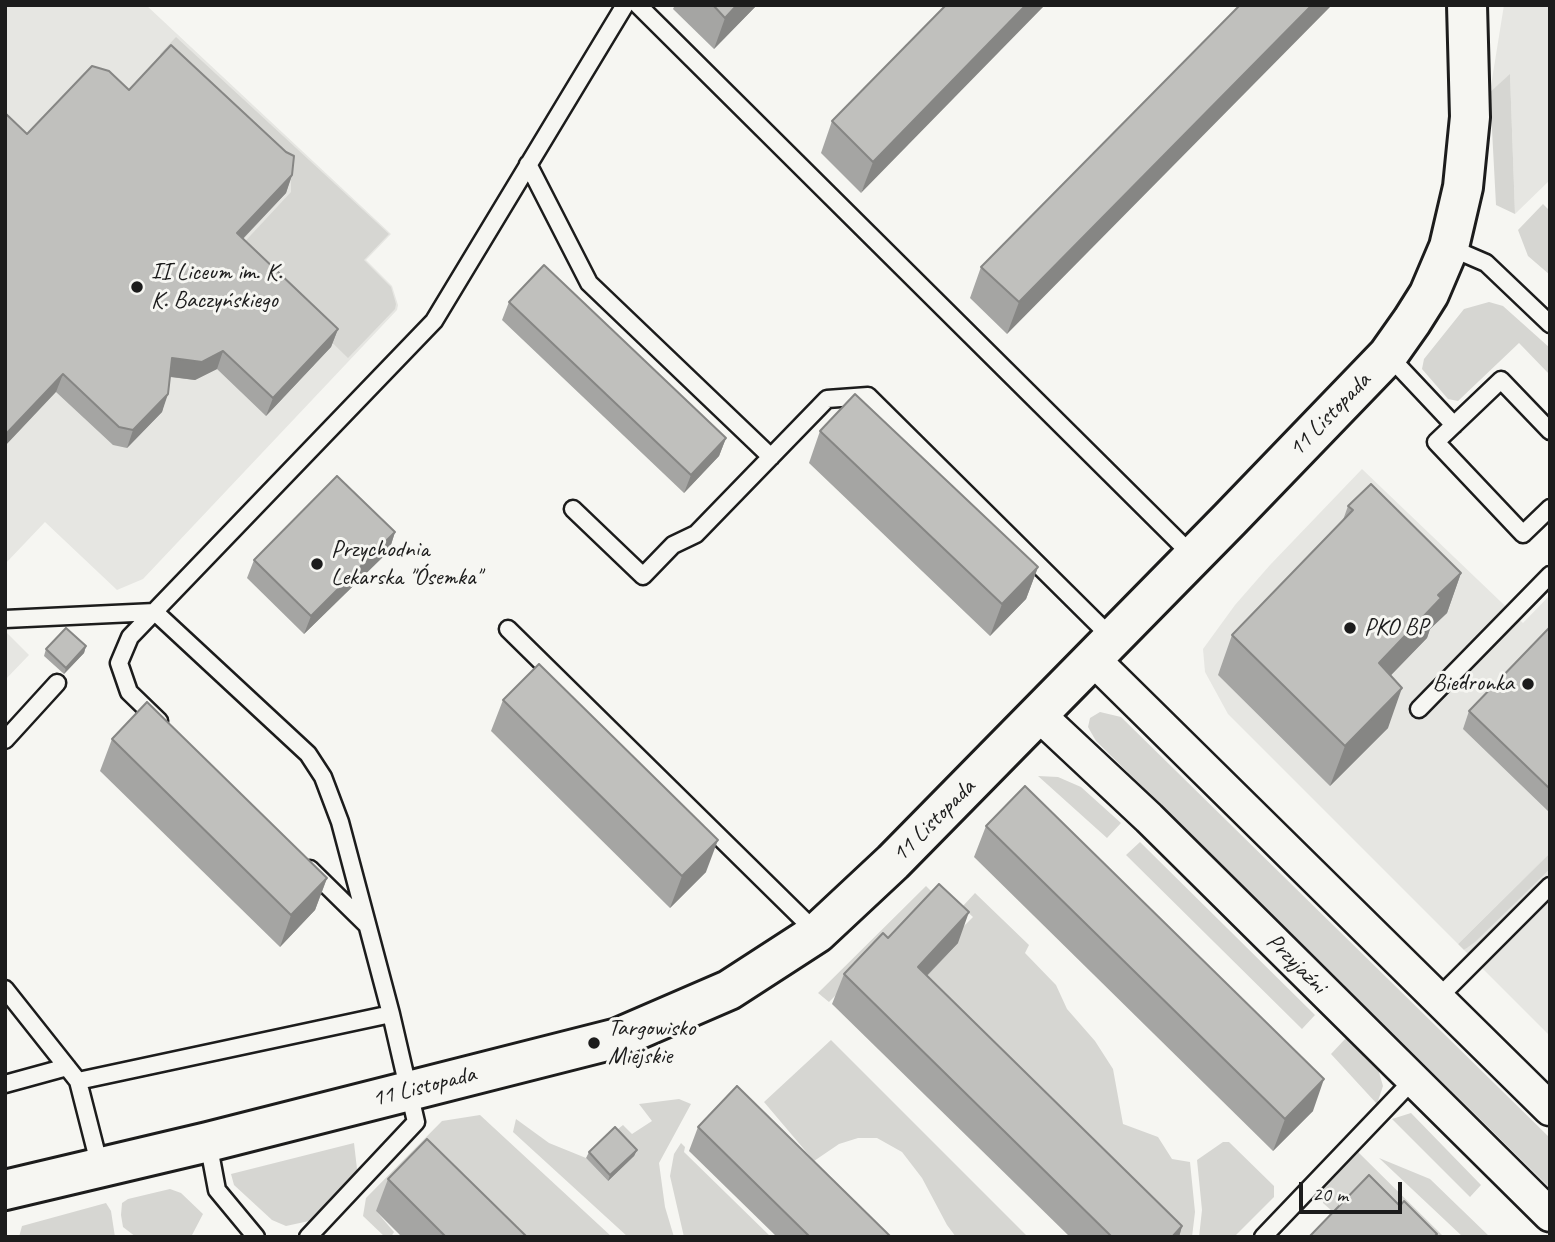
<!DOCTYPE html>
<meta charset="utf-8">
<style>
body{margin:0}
#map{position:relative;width:1555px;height:1242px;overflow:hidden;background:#f6f6f2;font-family:Caveat,sans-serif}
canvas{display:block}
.frame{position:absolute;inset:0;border:7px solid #1c1c1c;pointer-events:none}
.scale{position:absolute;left:1299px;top:1182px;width:103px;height:32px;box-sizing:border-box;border:4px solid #1c1c1c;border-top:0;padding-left:9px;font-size:21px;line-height:24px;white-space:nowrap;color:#1c1c1c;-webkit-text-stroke:5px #f6f6f2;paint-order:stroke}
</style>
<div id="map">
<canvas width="1555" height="1242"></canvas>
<div class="frame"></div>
<div class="scale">20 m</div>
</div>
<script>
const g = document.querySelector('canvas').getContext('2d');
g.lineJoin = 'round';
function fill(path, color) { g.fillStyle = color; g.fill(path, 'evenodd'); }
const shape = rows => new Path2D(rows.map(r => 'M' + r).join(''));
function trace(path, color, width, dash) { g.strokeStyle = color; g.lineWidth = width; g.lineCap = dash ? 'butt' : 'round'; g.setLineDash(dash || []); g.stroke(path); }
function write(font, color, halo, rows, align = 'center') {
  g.font = font + ' Caveat,sans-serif'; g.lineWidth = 6; g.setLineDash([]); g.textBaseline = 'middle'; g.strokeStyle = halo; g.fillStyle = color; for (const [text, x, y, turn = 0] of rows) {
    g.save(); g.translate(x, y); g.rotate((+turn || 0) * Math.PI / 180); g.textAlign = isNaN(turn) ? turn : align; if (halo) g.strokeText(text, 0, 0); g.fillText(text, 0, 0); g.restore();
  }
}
const built = shape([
 [5,5,146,5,391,234,366,260,392,286,398,305,397,310,143,579,117,590,45,522,5,564],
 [1504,5,1550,5,1550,180,1515,214,1510,75,1490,92],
 [1362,469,1523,623,1550,595,1550,853,1458,944,1228,714,1205,672,1203,649,1235,605,1270,565],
 [5,631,29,655,5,680],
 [1550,869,1550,1036,1464,950]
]);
const green = shape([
 [176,37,389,234,364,260,391,287,396,304,395,309,348,358,237,250,291,192,291,182,288,172,160,54],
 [1510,74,1515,214,1496,205,1490,92],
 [1543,204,1550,211,1550,275,1528,256,1518,230],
 [1489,302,1503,306,1550,348,1550,375,1519,343,1458,401,1448,399,1422,369,1424,359,1464,309],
 [1100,712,1121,717,1550,1138,1550,1188,1096,741,1088,727,1090,718],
 [1038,776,1058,777,1081,787,1121,823,1107,838],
 [1140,842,1315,1015,1302,1029,1126,855],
 [1550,853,1550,869,1475,942,1464,950,1458,944],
 [926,886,945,905,952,938,973,917,962,907,975,893,1029,945,1025,953,1056,985,1067,1009,1095,1041,1113,1069,1123,1124,1158,1137,1172,1159,1190,1162,1195,1212,1192,1237,1155,1237,871,960,829,1002,818,993],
 [1346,1038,1378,1069,1383,1086,1377,1104,1331,1054],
 [831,1040,1028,1237,956,1237,947,1225,922,1178,902,1152,877,1138,858,1138,839,1144,814,1161,764,1102],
 [679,1099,691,1104,659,1163,665,1207,674,1237,628,1237,513,1132,516,1119,549,1143,586,1158,608,1181,613,1133,623,1125,632,1134,652,1121,639,1104],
 [1411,1113,1481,1185,1470,1197,1392,1119],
 [480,1115,612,1237,483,1237,376,1211,394,1232,391,1237,385,1237,363,1216,366,1198,442,1121],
 [1223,1142,1229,1142,1274,1186,1274,1197,1234,1237,1199,1237,1202,1210,1197,1160],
 [354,1143,357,1169,359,1172,309,1221,286,1226,272,1220,234,1185,231,1174],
 [681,1143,685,1147,684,1152,771,1237,684,1237,670,1176,674,1154],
 [1357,1151,1444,1237,1409,1237,1341,1219,1323,1203,1323,1182],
 [1379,1158,1430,1179,1490,1237,1463,1237],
 [170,1189,181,1193,203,1214,191,1237,136,1237,123,1227,121,1215,122,1203,128,1199],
 [106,1203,111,1211,115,1237,19,1237,22,1226]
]);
const lane = shape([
 [638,5,1193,556],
 [528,164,589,283,771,457],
 [1449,247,1486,263,1550,324],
 [1388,355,1454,425],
 [1550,431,1501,380,1436,442,1523,534,1550,508],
 [573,509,643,576,673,545,696,534,827,399,868,396,1113,639],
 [5,619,155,612,308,754,323,777,340,822,391,1014,416,1122,308,1237],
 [508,629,817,933],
 [1419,709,1550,575],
 [159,721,129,692,119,663,130,637,434,321,625,5],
 [5,740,57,683],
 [310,869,367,925],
 [5,989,78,1081],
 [1437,999,1550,886],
 [5,1084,67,1067],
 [208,1142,217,1190,256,1237],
 [100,1167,78,1081,391,1014],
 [1263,1237,1413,1080]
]);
const street = shape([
 [1093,659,1550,1109],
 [1039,715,1149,818,1550,1215]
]);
const secondary = shape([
 [5,1190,208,1142,618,1038,729,990,817,933,893,862,1230,519,1388,355,1412,321,1429,294,1449,247,1463,187,1470,117,1467,5]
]);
const wall = shape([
 [675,5,757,5,714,49,673,9],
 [946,5,861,193,821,153,832,121],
 [1240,5,1007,334,970,298,981,267],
 [129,90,292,175,286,193,243,239,338,329,331,347,266,416,217,369,195,380,170,377,162,412,127,448,113,445,56,392,27,134],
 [509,302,726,438,719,456,684,493,502,320],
 [820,431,1038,567,1026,599,990,636,809,463],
 [1348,506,1461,573,1447,613,1430,629,1427,638,1391,675,1388,728,1330,786,1218,675,1232,635,1343,520],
 [395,532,389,551,304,634,247,578,254,560],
 [1550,627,1550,811,1549,812,1463,729,1469,711],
 [86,646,84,653,64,674,44,656,46,649],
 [503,700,706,872,670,908,491,731],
 [112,739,327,878,315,910,280,947,100,771],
 [986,826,1313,1111,1273,1151,974,857],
 [888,938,958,943,927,976,1182,1226,1179,1237,1070,1237,832,1004,844,974],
 [698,1127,891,1237,777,1237,689,1151],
 [637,1150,634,1156,608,1181,586,1158,589,1152],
 [388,1179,527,1237,402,1237,376,1211]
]);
const shadedWall = shape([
 [737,5,757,5,714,49,725,18],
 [1026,5,1045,5,861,193,873,162],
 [1312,5,1332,5,1007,334,1019,302],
 [292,175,286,193,231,251,237,233],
 [338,329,331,347,266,416,273,398],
 [223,351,217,369,195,380,165,376,172,358],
 [63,374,56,392,5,446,5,435],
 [168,394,162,412,127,448,133,430],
 [726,438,719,456,684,493,691,475],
 [395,532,389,551,304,634,311,616],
 [1038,567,1026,599,990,636,1002,604],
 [1461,573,1447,613,1430,629,1427,638,1364,703,1379,663,1438,595],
 [86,646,84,653,64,674,66,668],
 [1402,688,1388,728,1330,786,1345,746],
 [718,840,706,872,670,908,682,876],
 [327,878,315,910,280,947,291,915],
 [969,912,958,943,906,997,918,967],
 [1324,1079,1313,1111,1273,1151,1285,1119],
 [637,1150,634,1156,608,1181,610,1175],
 [1182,1226,1179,1237,1172,1237]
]);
const building = shape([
 [713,5,737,5,725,18,713,5],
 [946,5,1026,5,873,162,832,121,946,5],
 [1240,5,1312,5,1019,302,981,267,1240,5],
 [171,45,286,152,294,156,292,175,237,233,338,329,273,398,223,351,202,362,172,358,168,394,133,430,119,427,63,374,5,435,5,113,27,134,92,66,109,71,129,90,171,45],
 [544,265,726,438,691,475,509,302,544,265],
 [855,394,1038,567,1002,604,820,431,855,394],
 [337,476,395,532,311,616,254,560,337,476],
 [1371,484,1461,573,1438,595,1441,598,1379,663,1402,688,1345,746,1232,635,1353,510,1348,506,1371,484],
 [1550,627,1550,789,1469,711,1550,627],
 [66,628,86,646,66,668,46,649,66,628],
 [539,664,718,840,682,876,503,700,539,664],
 [147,702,327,878,291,915,112,739,147,702],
 [1025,786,1324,1079,1285,1119,986,826,1025,786],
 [939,884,969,912,918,967,1182,1226,1172,1237,1112,1237,844,974,883,933,888,938,939,884],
 [737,1086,891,1237,810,1237,698,1127,737,1086],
 [615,1127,637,1150,610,1175,589,1152,615,1127],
 [427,1139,527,1237,446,1237,388,1179,427,1139],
 [1369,1175,1400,1206,1404,1201,1437,1234,1434,1237,1309,1237,1369,1175]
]);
const markers = [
 [137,287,7,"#1c1c1c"],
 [317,564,7,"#1c1c1c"],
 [1350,628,7,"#1c1c1c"],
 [1528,684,7,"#1c1c1c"],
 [594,1043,7,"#1c1c1c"]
];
const poiNames = [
 ["II Liceum im. K.",151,273],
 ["K. Baczyńskiego",151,301],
 ["Przychodnia",331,550],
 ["Lekarska \"Ósemka\"",331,578],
 ["PKO BP",1364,628],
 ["Biedronka",1514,684,"right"],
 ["Targowisko",608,1029],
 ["Miejskie",608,1057]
];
const streetNames = [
 ["11 Listopada",1330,415,-46],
 ["11 Listopada",934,821,-45],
 ["Przyjaźni",1296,964,45],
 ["11 Listopada",424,1087,-14]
];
fill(built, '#e6e6e2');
fill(green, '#d6d6d2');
trace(lane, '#1c1c1c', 21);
trace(street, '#1c1c1c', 37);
trace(secondary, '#1c1c1c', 44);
trace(lane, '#f6f6f2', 16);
trace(street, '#f6f6f2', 32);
trace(secondary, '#f6f6f2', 38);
fill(wall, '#a5a5a3');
fill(shadedWall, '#868684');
fill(building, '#c0c0bd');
trace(building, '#868684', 2);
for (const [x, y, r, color] of markers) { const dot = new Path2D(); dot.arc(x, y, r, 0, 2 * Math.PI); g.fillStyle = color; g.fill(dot); trace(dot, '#f6f6f2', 2.5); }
write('24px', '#1c1c1c', '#f6f6f2', poiNames, 'left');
write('24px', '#1c1c1c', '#f6f6f2', streetNames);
</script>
